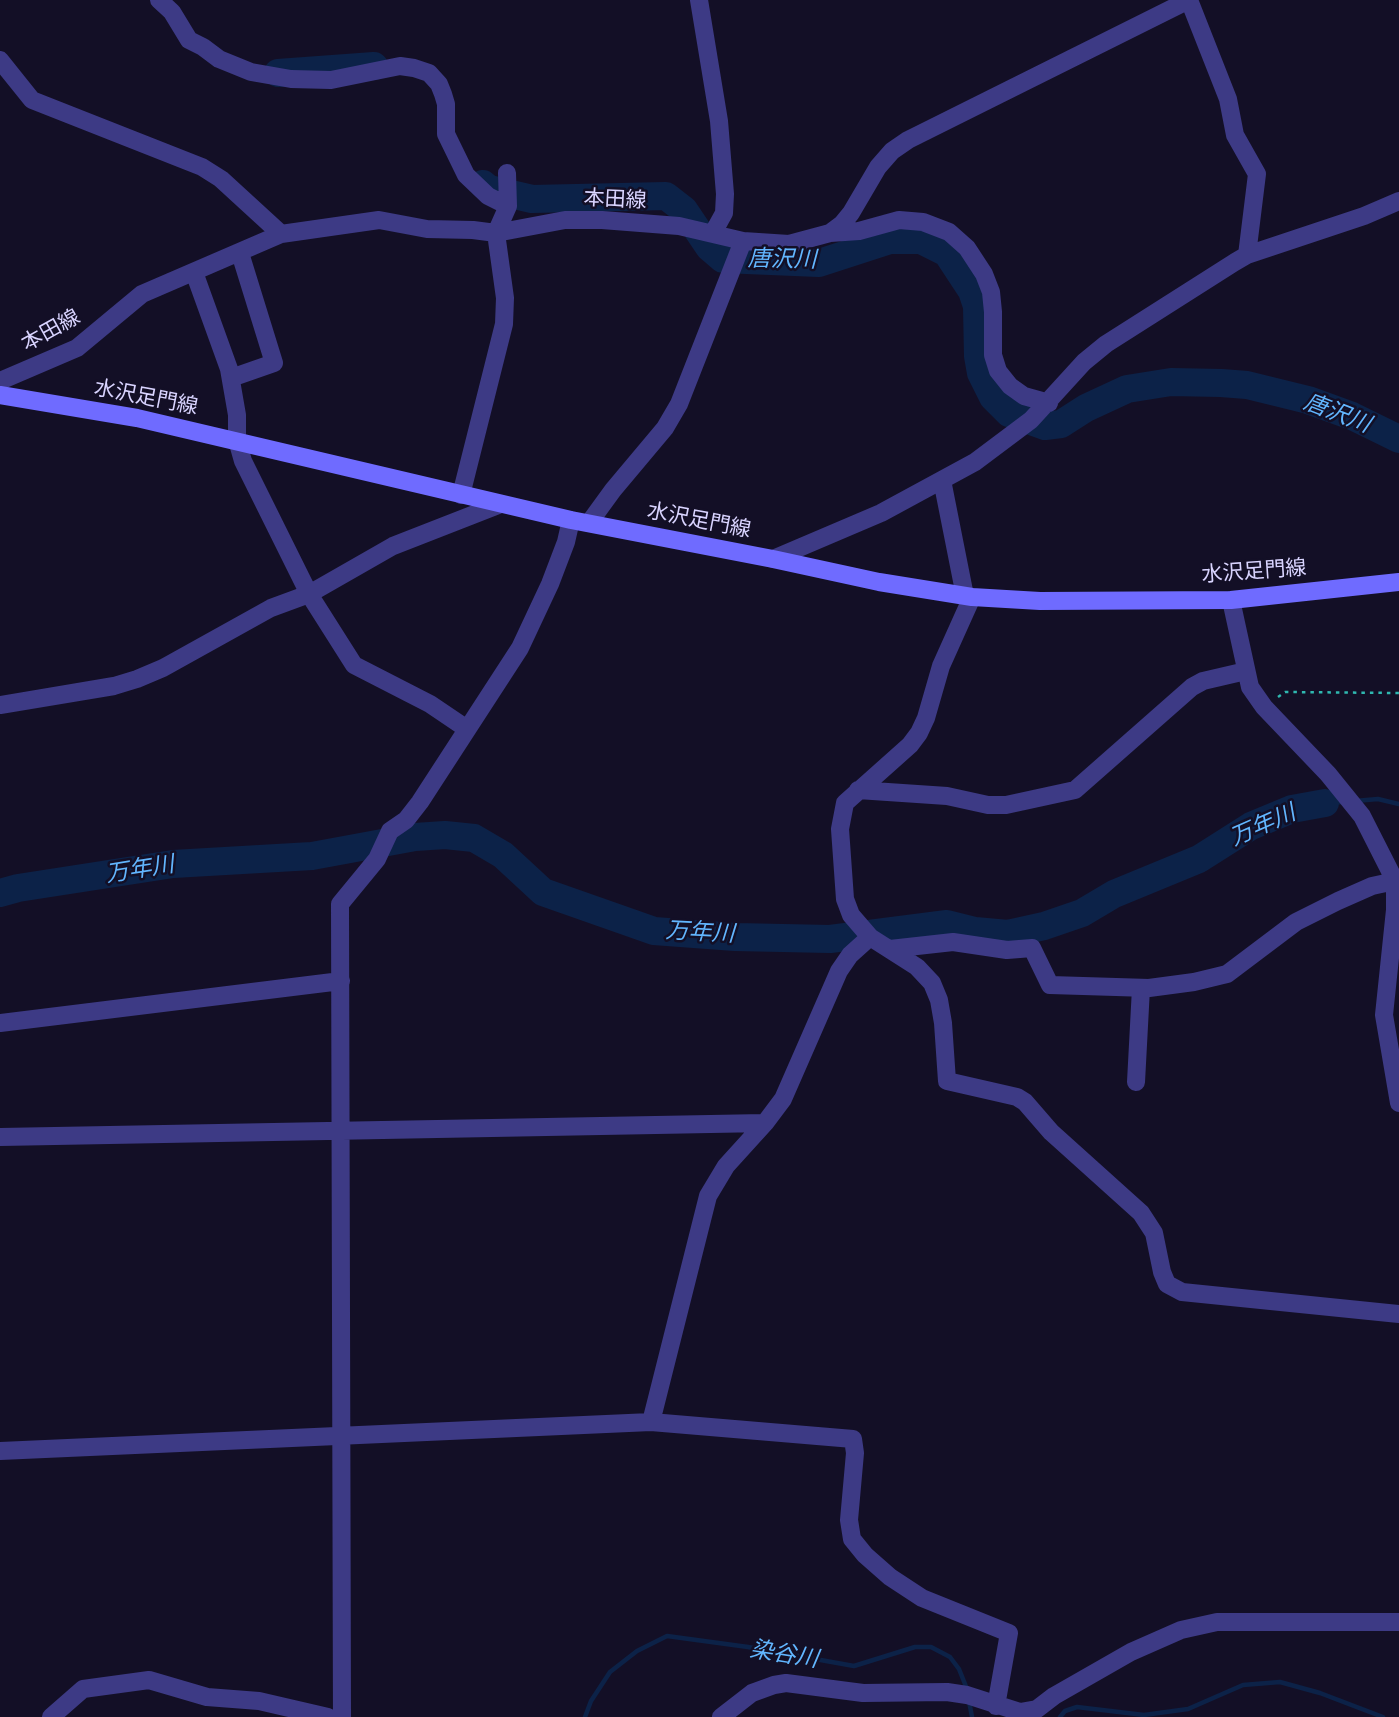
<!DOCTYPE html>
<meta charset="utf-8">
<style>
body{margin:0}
canvas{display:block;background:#130f26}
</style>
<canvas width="1399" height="1717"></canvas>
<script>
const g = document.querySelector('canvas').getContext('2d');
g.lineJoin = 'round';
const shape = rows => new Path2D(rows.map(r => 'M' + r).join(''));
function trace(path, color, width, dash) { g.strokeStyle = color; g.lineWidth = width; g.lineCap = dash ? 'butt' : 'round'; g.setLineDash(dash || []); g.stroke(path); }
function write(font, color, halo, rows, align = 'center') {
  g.font = font + ' Helvetica,"Noto Sans JP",sans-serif'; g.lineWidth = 5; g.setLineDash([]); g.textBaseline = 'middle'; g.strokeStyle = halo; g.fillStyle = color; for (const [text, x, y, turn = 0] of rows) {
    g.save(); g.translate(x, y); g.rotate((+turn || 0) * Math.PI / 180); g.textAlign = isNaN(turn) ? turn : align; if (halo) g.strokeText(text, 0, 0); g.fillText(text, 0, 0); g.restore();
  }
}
const stream = shape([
 [1355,801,1378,799,1399,804],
 [1325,803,1343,802],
 [969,1701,972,1717],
 [585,1717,591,1701,610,1672,637,1651,667,1636,748,1647,854,1666,915,1647,931,1647,950,1657,959,1669,967,1689],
 [1060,1717,1065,1711,1077,1707,1144,1715,1188,1709,1243,1685,1280,1682,1320,1693,1383,1717]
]);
const river = shape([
 [278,73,374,66],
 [483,184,489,189,532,199,666,196,684,210,709,247,723,259,819,263,890,240,921,240,947,253,972,291,977,306,978,356,981,373,993,397,1009,413,1045,426,1061,424,1086,408,1127,389,1171,382,1221,383,1247,385,1308,400,1352,416,1399,439],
 [0,893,18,888,173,864,312,856,415,837,445,835,474,838,503,855,543,892,654,931,735,937,830,939,947,924,975,931,1008,934,1044,926,1082,913,1114,894,1199,859,1251,826,1292,809,1325,803]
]);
const path = shape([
 [1278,697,1285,692,1399,693]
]);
const street = shape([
 [159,0,172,12,189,40,203,47,219,59,251,72,291,79,331,80,400,66,414,68,429,73,439,84,443,94,446,104,446,134,466,175,488,196,508,206],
 [699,0,719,121,725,194,724,213,713,233],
 [1189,0,1228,99,1235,135,1257,174,1247,255],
 [0,60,32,100,202,167,221,179,281,234],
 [830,233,859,231,899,220,923,222,949,232,967,248,984,274,991,292,993,312,993,355,998,371,1010,386,1024,396,1049,403],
 [194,272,229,369,237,415,237,440,243,461,309,594,354,665,430,704,467,729],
 [231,378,274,363,240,253],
 [0,381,77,348,142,294,281,234,379,220,427,229,473,230,496,233,565,220,602,220,679,226,743,241,789,244,830,233,842,224,851,213,878,167,892,151,908,140,1189,0],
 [942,480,965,596],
 [461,495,504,324,505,298,496,233,508,206,507,173],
 [589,523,613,490,665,428,679,404,743,241],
 [773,559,881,513,975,462,1031,420,1084,362,1106,344,1235,262,1247,255,1364,216,1399,201],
 [972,597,941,666,926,718,919,733,910,745,845,803,840,829,845,899,851,915,870,937,917,967,932,983,939,1000,943,1023,947,1081,1017,1097,1025,1102,1051,1132,1141,1213,1154,1233,1162,1272,1167,1284,1182,1292,1399,1314],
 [1231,600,1250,687,1264,707,1328,774,1362,816,1395,881,1395,910,1384,1015,1399,1103],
 [0,705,114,686,137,679,163,668,271,608,309,594,393,546,498,505],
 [858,790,947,796,988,805,1006,805,1075,790,1192,687,1203,681,1246,671],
 [890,949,953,942,1007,950,1032,948,1050,985,1149,988,1194,982,1227,974,1296,922,1338,901,1372,886,1395,881],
 [0,1023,341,981],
 [1136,1082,1141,988],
 [0,1137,765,1123],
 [651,1422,708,1196,726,1166,765,1123,783,1099,839,971,850,955,870,937],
 [0,1451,651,1422,853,1439,855,1453,849,1520,852,1539,865,1555,890,1577,922,1598,1009,1633,996,1706],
 [51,1717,83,1689,149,1680,207,1697,259,1701,328,1717],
 [342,1717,340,904,377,859,390,831,406,820,420,802,520,648,550,584,566,542,571,520],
 [721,1717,752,1693,774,1685,786,1683,863,1693,947,1692,967,1695,1020,1712,1037,1709,1054,1696,1131,1652,1181,1630,1217,1622,1399,1622]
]);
const secondary = shape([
 [0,395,137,418,571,520,773,559,879,582,972,597,1040,601,1231,600,1399,582]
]);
const streetNames = [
 ["本田線",615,200,3],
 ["本田線",51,331,-29],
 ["水沢足門線",146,398,11],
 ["水沢足門線",699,521,11],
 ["水沢足門線",1254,572,-4]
];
const waterNames = [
 ["唐沢川",782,260,1],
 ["唐沢川",1337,414,21],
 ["万年川",1263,826,-24],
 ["万年川",140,870,-9],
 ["万年川",700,933,3],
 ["染谷川",784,1655,9]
];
trace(stream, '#0c2248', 4.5);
trace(river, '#0c2248', 28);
trace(path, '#2fb8b0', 2.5, [3.5, 5]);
trace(street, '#3d3a85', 18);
trace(secondary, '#6f6bff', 18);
write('21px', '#d9d4ff', '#130f26', streetNames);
write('italic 23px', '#62b6ff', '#130f26', waterNames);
</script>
